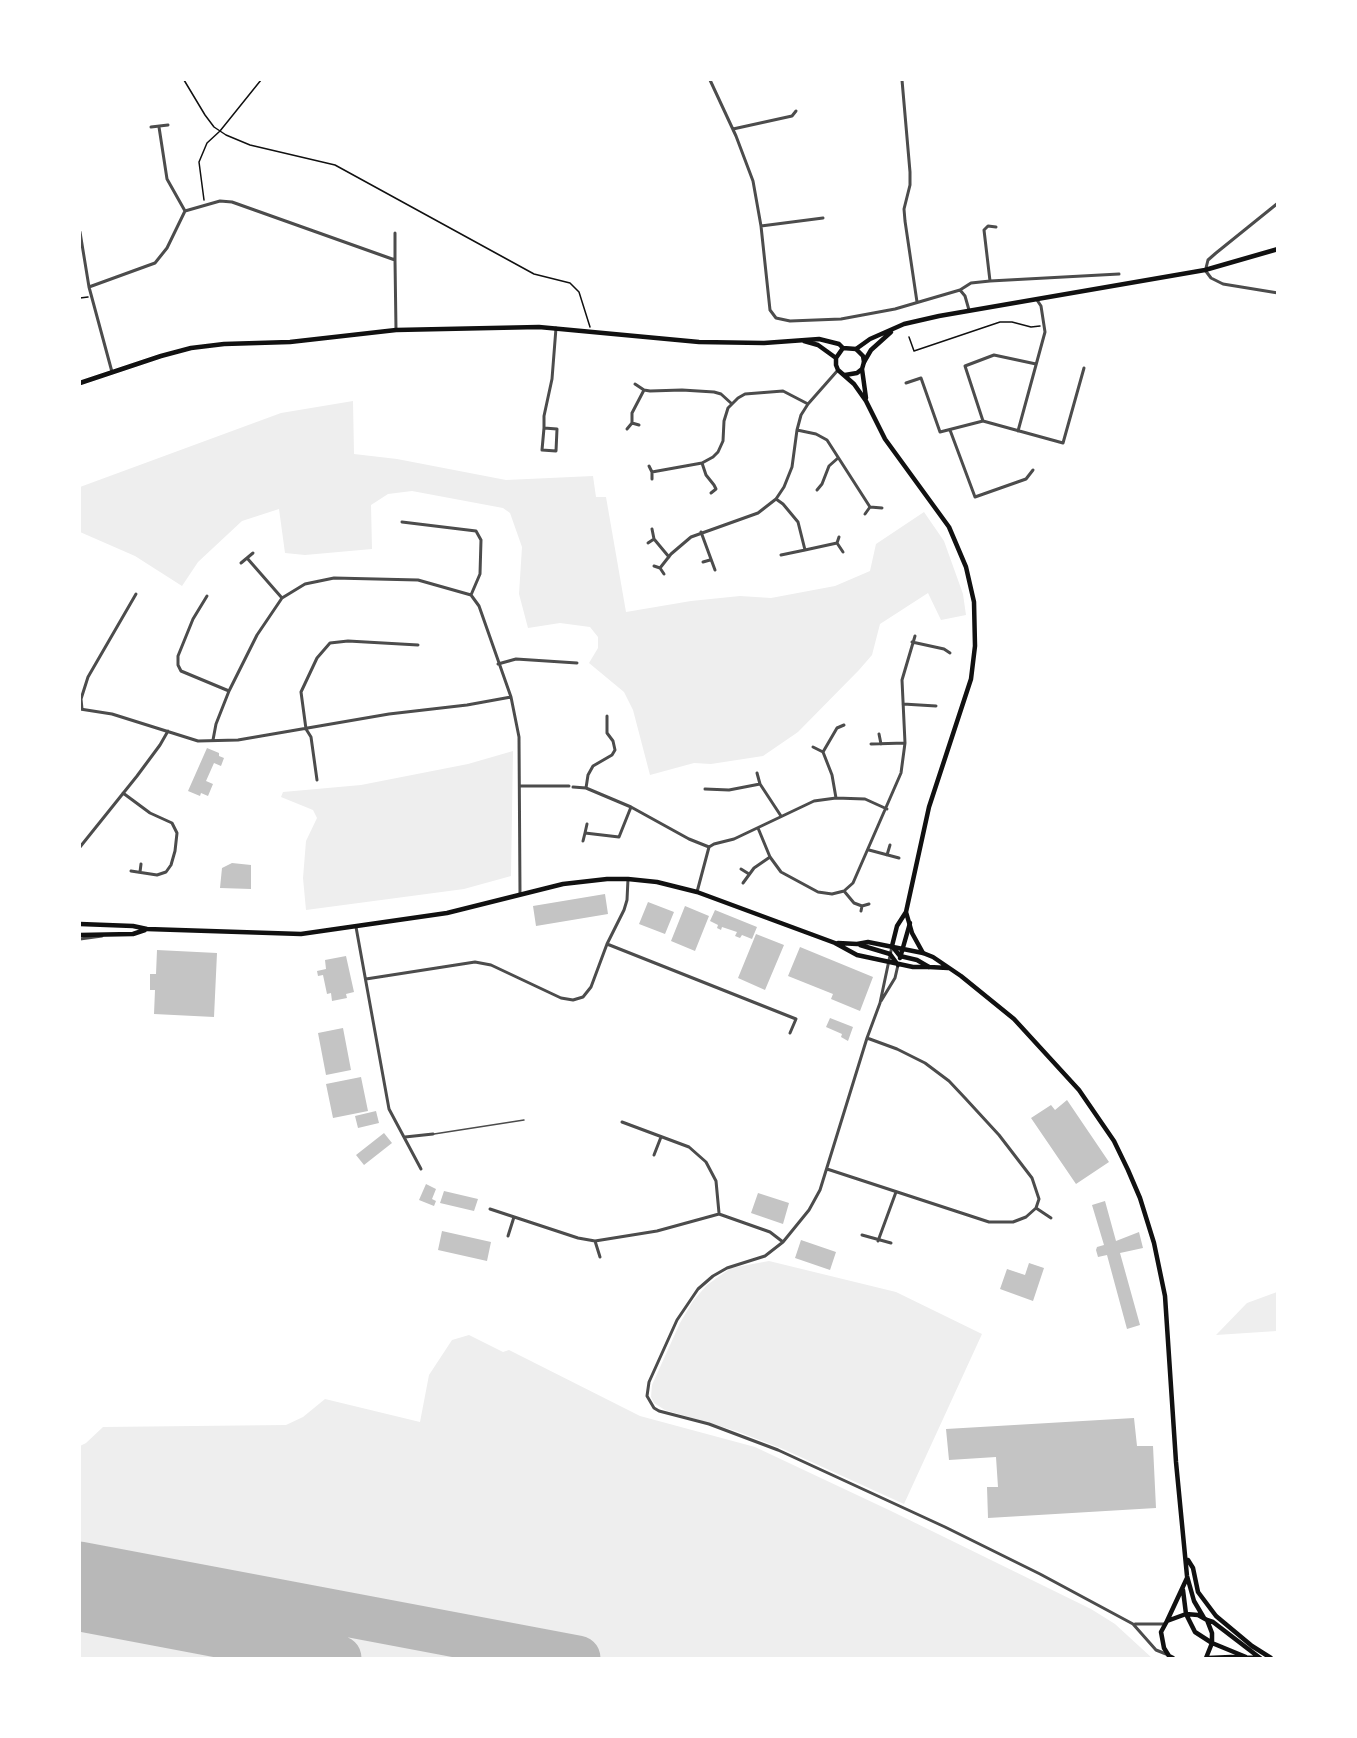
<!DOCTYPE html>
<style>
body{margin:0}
#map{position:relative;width:1357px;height:1738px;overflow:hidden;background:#fff;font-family:"Exo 2",sans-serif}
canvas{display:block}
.frame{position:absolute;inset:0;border:81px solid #fff;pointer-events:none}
</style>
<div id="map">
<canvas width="1357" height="1738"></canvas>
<div class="frame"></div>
</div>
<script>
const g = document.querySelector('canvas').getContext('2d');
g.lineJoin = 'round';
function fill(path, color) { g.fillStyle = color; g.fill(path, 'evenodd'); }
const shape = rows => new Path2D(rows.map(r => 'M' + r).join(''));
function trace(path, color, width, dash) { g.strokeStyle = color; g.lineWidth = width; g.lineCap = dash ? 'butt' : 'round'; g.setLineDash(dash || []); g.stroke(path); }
const green = shape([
 [353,401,354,454,397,459,506,480,593,476,596,497,606,497,626,612,691,601,740,596,771,598,835,586,870,571,876,544,924,512,944,541,963,594,966,615,941,620,928,593,880,624,872,655,859,670,798,732,763,756,711,764,694,763,650,775,633,710,624,692,589,663,598,648,598,637,590,627,560,623,528,628,519,594,522,547,510,513,503,508,412,491,388,494,371,505,372,549,305,555,285,553,279,509,242,521,198,562,182,586,135,556,80,532,80,487,281,413],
 [513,751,511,876,464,889,306,910,303,878,306,841,317,818,313,810,281,797,283,792,361,785,468,764],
 [769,1261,896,1292,982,1334,904,1504,783,1449,736,1431,665,1410,654,1403,651,1397,652,1385,680,1323,693,1301,707,1285,731,1268],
 [1277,1292,1277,1331,1216,1335,1247,1303],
 [469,1335,503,1352,509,1350,640,1416,755,1447,891,1511,1091,1609,1115,1624,1152,1658,80,1658,80,1446,86,1443,103,1427,286,1425,303,1417,325,1399,420,1422,429,1375,452,1340]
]);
const runway = shape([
 [80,1564,578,1658],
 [80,1609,339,1658]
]);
const building = shape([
 [207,748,219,753,219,756,224,758,221,766,214,763,206,781,213,784,208,796,201,793,200,796,188,791],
 [232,863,251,865,251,889,220,888,222,868],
 [605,894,608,914,536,926,533,906],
 [648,902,674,912,665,934,639,924],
 [685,906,709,916,695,951,671,941],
 [715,910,757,927,752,939,742,935,740,938,735,936,737,932,722,927,721,930,717,928,718,925,710,921],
 [756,934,784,945,765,990,738,978],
 [800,947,873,977,860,1011,831,999,833,994,788,976],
 [157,950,217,953,214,1017,154,1014,155,990,150,990,150,974,156,974],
 [346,956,354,992,346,994,347,998,332,1001,331,993,327,994,323,975,318,976,317,971,326,969,325,960],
 [830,1018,853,1027,848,1041,841,1037,842,1034,826,1027],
 [343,1028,351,1070,326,1075,318,1033],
 [361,1077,368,1111,333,1118,326,1084],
 [1067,1100,1109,1162,1076,1184,1031,1118,1051,1105,1055,1110],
 [376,1111,379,1123,358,1128,355,1116],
 [384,1133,392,1143,364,1165,356,1155],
 [426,1184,436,1189,432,1199,436,1201,434,1206,419,1200],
 [444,1191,478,1199,474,1211,440,1203],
 [758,1193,789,1203,783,1224,751,1213],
 [1105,1201,1116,1241,1139,1232,1143,1248,1120,1253,1140,1325,1127,1329,1107,1255,1098,1257,1096,1250,1097,1247,1104,1245,1092,1205],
 [442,1231,491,1242,487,1261,438,1250],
 [801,1240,836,1252,830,1270,795,1258],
 [1029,1263,1044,1268,1033,1301,1000,1289,1007,1269,1025,1275],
 [1134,1418,1137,1446,1153,1446,1156,1508,988,1518,987,1487,998,1487,996,1457,949,1460,946,1429]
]);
const path = shape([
 [184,80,205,115,214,127,226,135,250,145,335,165,534,274,570,283,579,292,590,327],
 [204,200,199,162,207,143,220,131,261,80],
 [80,298,88,297],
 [909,337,914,351,1000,322,1012,322,1031,327,1040,326]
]);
const service = shape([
 [434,1134,524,1120]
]);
const minor = shape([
 [710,80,736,136,753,181,761,226,770,310,776,318,790,321,841,319,895,309,960,290,965,296,969,310],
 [902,80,910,172,910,185,904,209,905,221,917,302],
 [151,127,168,125],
 [159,127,167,179,185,211],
 [733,129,792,116,796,111],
 [761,226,823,218],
 [80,232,89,287,112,372],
 [395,260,395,233],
 [1206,268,1208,260,1216,253,1278,203],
 [990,281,984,230,988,226,996,227],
 [89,287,155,263,167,248,185,211,220,201,232,202,395,260,396,330],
 [960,290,971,283,990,281,1119,274],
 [906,383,921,378,940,432,983,421,1063,443,1084,368],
 [635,384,644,390,650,391,682,390,714,392,721,394,732,404],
 [983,421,965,366,994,355,1036,364],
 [632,423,639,425],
 [544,428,557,429,556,451,542,450,544,428,544,416,552,379,556,328],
 [627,429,632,423,632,413,644,390],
 [797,430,816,434,827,440,870,507,882,508],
 [950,430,975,497,1026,479,1033,470],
 [1018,431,1045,332,1041,306,1037,300],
 [702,463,706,475,714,485,716,489,711,493],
 [649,466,652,472,702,463,713,457,718,452,723,441,724,421,728,408,738,398,745,394,783,391,808,404],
 [652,479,652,472],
 [817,490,822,484,829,466,838,458],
 [776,499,783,504,798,522,805,550,837,543,839,537],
 [865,514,870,507],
 [402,522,476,531,481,540,480,574,471,595],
 [652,529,654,539,669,557],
 [701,532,715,570],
 [648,543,654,539],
 [837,543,843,552],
 [781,555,805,550],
 [247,558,282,598],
 [703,562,710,560],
 [241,563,253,553],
 [654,566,660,568,671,554,691,537,758,513,776,499,784,487,792,467,797,430,801,415,808,404,838,370],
 [660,568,664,574],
 [207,596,193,619,178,656,178,665,181,671,229,691],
 [912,642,944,649,950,653],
 [498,664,516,659,577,663],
 [903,704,936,706],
 [80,709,112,714,198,741,238,740,389,714,467,705,511,697],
 [82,709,81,699,88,677,136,594],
 [879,734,881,744],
 [213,740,216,724,229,691,257,635,282,598,305,584,334,578,418,580,471,595,479,606,511,697,519,737,520,894],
 [871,744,905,743],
 [813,747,823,752],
 [757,773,760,784],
 [317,780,311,737,306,729,301,692,317,658,330,643,348,641,418,645],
 [520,786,569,786],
 [573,787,586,788,631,807,689,839,709,847,714,844,734,839,814,801,836,798,865,799,887,809],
 [586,788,588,775,593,766,612,755,615,750,613,741,607,733,607,716],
 [705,789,729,790,760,784,781,816],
 [123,793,150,813,172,823,177,833,175,851,171,865,166,872,157,875,131,871],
 [836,798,832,775,823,752,837,728,844,725],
 [758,828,770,857,781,872,818,892,832,894,844,891,853,883,901,773,905,743,902,680,915,636],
 [585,833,587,824],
 [583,841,585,833,619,837,631,807],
 [80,847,137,776,160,745,168,731],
 [869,850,899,858],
 [887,855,890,845],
 [741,869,749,874],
 [140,872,141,864],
 [743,883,754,868,770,857],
 [844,891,854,903,862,906,861,911],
 [697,892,709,847],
 [862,906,869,904],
 [356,927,389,1109,421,1169],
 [80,939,102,936],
 [607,944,796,1019,790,1033],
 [892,946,880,1003,867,1038,820,1190,809,1210,783,1242,765,1256,727,1268,713,1276,698,1289,677,1320,649,1382,647,1396,654,1408,659,1411,709,1424,778,1450,945,1527,1040,1574,1133,1624,1156,1650,1166,1654],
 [366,979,475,962,491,965,561,998,573,1000,583,997,591,987,607,944,624,910,627,900,628,879],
 [881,1001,895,978,898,965],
 [622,1122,689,1147,706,1162,716,1181,719,1213],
 [405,1137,433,1134],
 [654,1155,661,1137],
 [827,1169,989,1222,1013,1222,1026,1217,1036,1208,1039,1199,1032,1178,999,1135,965,1098,949,1081,925,1063,897,1049,867,1038],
 [1036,1208,1051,1218],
 [490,1209,578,1238,595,1241,657,1231,719,1214,770,1232,783,1242],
 [862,1235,891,1243],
 [508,1236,514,1217],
 [595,1241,600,1257],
 [878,1241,896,1192],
 [1135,1624,1165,1624]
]);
const tertiary = shape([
 [1205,270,1211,278,1223,284,1278,293]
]);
const primary = shape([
 [856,349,870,339,904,324,939,316,1205,270,1278,249],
 [864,362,871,350,891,332],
 [80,924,133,926,147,929,301,934,447,913,563,884,607,879,628,879,657,882,697,892,835,943,857,955,913,967,929,967],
 [80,935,133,934,145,930],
 [838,943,857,944,868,942,923,953],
 [860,945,890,954,898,965],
 [900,958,910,923]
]);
const trunk = shape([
 [804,341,818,345,836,358],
 [862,369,866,398],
 [845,375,857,373,862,369,864,362,863,356,856,349,843,348,836,358,836,365,838,370,854,384,866,401,885,439,949,527,966,567,974,602,975,646,971,679,929,807,906,912,897,926,892,946,900,956,917,960,929,967,948,968],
 [80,383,161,356,191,348,224,344,290,342,396,330,539,327,699,342,764,343,819,339,839,344,843,348],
 [906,912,912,933,923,953,933,957,961,976,1014,1019,1079,1090,1114,1141,1128,1170,1140,1198,1154,1243,1165,1296,1176,1462,1187,1576,1194,1601,1204,1618],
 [1188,1560,1193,1568,1198,1592,1216,1616,1252,1646,1271,1658],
 [1183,1590,1186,1614,1195,1632,1212,1643,1246,1657],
 [1207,1620,1213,1622,1260,1658],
 [1167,1621,1187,1578],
 [1173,1658,1169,1656,1164,1648,1161,1632,1167,1621,1186,1614,1198,1615,1207,1620,1212,1633,1212,1643,1206,1658],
 [1208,1658,1231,1657,1260,1658]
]);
fill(green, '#eee');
trace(runway, '#b8b8b8', 45);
fill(building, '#c4c4c4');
trace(path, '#111', 1.5);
trace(service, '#4c4c4c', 1.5);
trace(minor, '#4c4c4c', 3);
trace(tertiary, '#4c4c4c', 3);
trace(primary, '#111', 4.5);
trace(trunk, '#111', 4.5);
</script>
